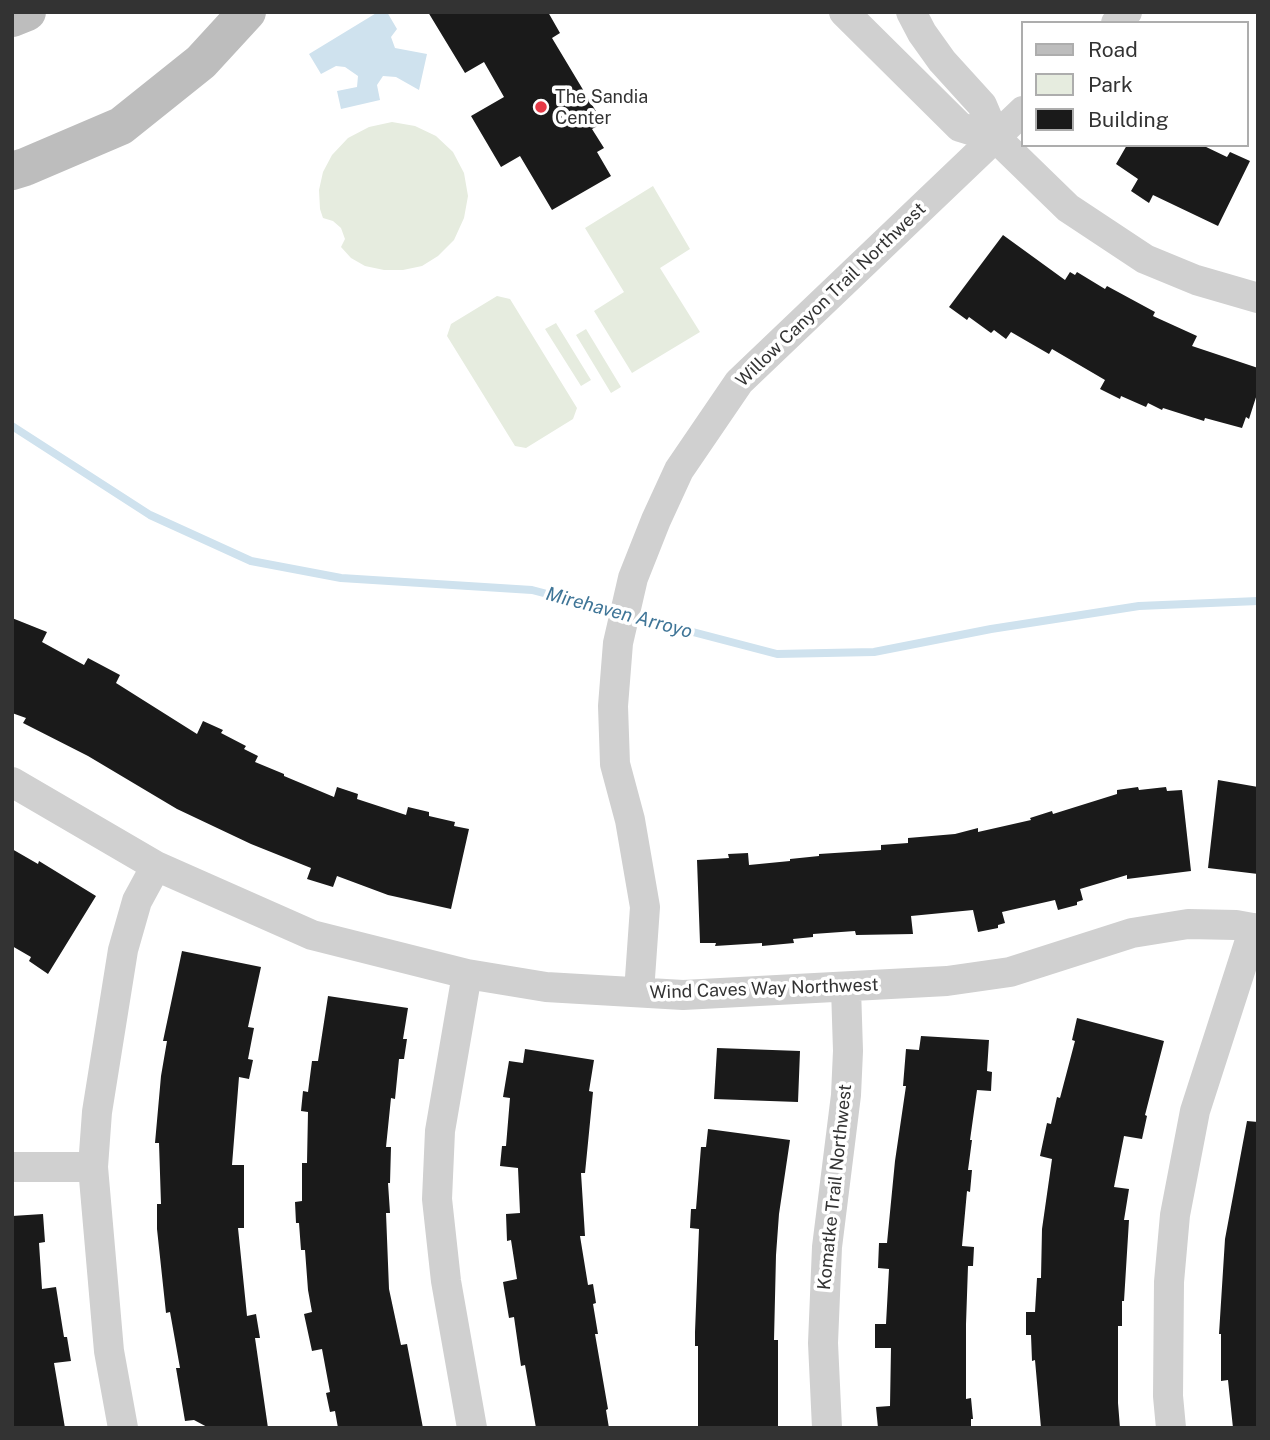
<!DOCTYPE html>
<style>
body{margin:0}
#map{position:relative;width:1270px;height:1440px;overflow:hidden;background:#fff;font-family:"Public Sans",sans-serif}
canvas{display:block}
.frame{position:absolute;inset:0;border:14px solid #333;pointer-events:none}
.legend{position:absolute;left:1021px;top:21px;width:228px;height:126px;box-sizing:border-box;background:#fff;border:2px solid #adadad;margin:0;padding:9px 12px;list-style:none;font-size:21px;color:#333}
.legend li{display:flex;align-items:center;gap:14px;height:35px}
.legend b{width:35px;border:2px solid #adadad}
</style>
<div id="map">
<canvas width="1270" height="1440"></canvas>
<div class="frame"></div>
<ul class="legend">
<li><b style="height:9px;background:#bdbdbd"></b>Road</li>
<li><b style="height:19px;background:#e6ecdf"></b>Park</li>
<li><b style="height:19px;background:#1a1a1a"></b>Building</li>
</ul>
</div>
<script>
const g = document.querySelector('canvas').getContext('2d');
g.lineJoin = 'round';
function fill(path, color) { g.fillStyle = color; g.fill(path, 'evenodd'); }
const shape = rows => new Path2D(rows.map(r => 'M' + r).join(''));
function trace(path, color, width, dash) { g.strokeStyle = color; g.lineWidth = width; g.lineCap = dash ? 'butt' : 'round'; g.setLineDash(dash || []); g.stroke(path); }
function write(font, color, halo, rows, align = 'center') {
  g.font = font + ' "Public Sans",sans-serif'; g.lineWidth = 7; g.setLineDash([]); g.textBaseline = 'middle'; g.strokeStyle = halo; g.fillStyle = color; for (const [text, x, y, turn = 0] of rows) {
    g.save(); g.translate(x, y); g.rotate((+turn || 0) * Math.PI / 180); g.textAlign = isNaN(turn) ? turn : align; if (halo) g.strokeText(text, 0, 0); g.fillText(text, 0, 0); g.restore();
  }
}
const green = shape([
 [392,122,415,126,436,136,453,152,464,173,468,196,464,218,454,240,438,256,422,266,403,270,384,270,365,266,351,258,341,247,345,239,341,228,333,221,323,218,320,209,319,190,323,172,332,155,348,138,369,127],
 [653,186,690,249,660,268,700,332,632,373,594,311,624,292,585,228],
 [497,296,510,299,577,408,573,419,526,448,515,446,447,336,451,324],
 [556,323,591,380,581,386,545,329],
 [586,329,621,387,611,393,576,335]
]);
const water = shape([
 [378,12,387,12,397,29,391,37,395,48,427,54,419,90,396,77,383,76,377,85,380,100,341,109,337,91,357,87,358,76,345,67,336,66,321,74,309,54]
]);
const stream = shape([
 [12,426,150,515,251,561,341,578,532,590,777,654,874,652,991,629,1139,606,1258,601]
]);
const building = shape([
 [428,12,548,12,560,33,552,38,603,123,592,129,604,148,597,152,611,176,552,210,520,156,501,167,471,116,504,97,484,62,465,73],
 [1127,145,1202,145,1227,157,1230,152,1250,161,1218,226,1153,195,1149,203,1131,191,1138,179,1116,164],
 [1003,235,1065,280,1070,272,1075,275,1077,272,1105,289,1107,286,1155,312,1153,316,1197,336,1192,346,1258,368,1258,391,1249,419,1246,417,1242,428,1205,418,1204,421,1163,408,1162,410,1148,403,1146,407,1121,396,1120,399,1100,389,1105,380,1052,349,1049,354,1011,332,1006,339,994,330,991,333,969,317,967,320,949,307],
 [12,618,47,632,42,642,84,665,88,658,120,675,116,683,197,734,203,721,223,730,221,733,246,746,244,749,258,756,255,762,284,774,284,776,334,797,337,787,358,794,357,799,406,815,408,807,429,812,429,816,455,822,454,826,469,829,451,909,388,895,337,876,333,887,307,879,311,868,251,844,177,809,88,756,23,723,26,718,12,713],
 [1218,780,1258,787,1258,874,1208,868],
 [1138,787,1139,790,1166,787,1167,791,1182,790,1191,871,1127,879,1127,875,1080,889,1083,900,1077,902,1077,905,1058,910,1055,900,1002,912,1005,923,998,925,998,928,978,932,973,910,911,916,913,934,856,935,855,931,813,934,813,937,793,939,794,943,762,946,762,943,715,946,716,943,700,943,697,860,729,858,728,854,748,853,749,865,790,861,790,859,819,856,819,854,881,850,881,845,908,843,908,838,955,834,978,828,978,832,1031,820,1030,818,1052,811,1053,814,1117,794,1117,790],
 [12,849,38,864,39,861,96,896,48,974,29,961,31,957,12,946],
 [182,951,261,967,248,1027,254,1028,248,1059,253,1060,249,1079,239,1077,232,1165,244,1165,244,1228,238,1228,247,1316,256,1314,260,1338,255,1338,268,1428,209,1428,194,1420,185,1421,176,1368,180,1368,170,1312,166,1313,157,1229,157,1204,161,1204,159,1143,155,1143,161,1076,167,1041,163,1041],
 [328,996,408,1008,403,1039,407,1039,404,1059,399,1059,395,1099,391,1098,386,1147,391,1147,390,1183,388,1183,390,1213,386,1213,389,1289,401,1345,407,1344,423,1428,338,1428,335,1411,330,1412,326,1393,330,1392,322,1349,312,1351,304,1314,312,1312,308,1290,305,1250,301,1250,299,1223,296,1223,295,1202,302,1201,302,1163,307,1163,308,1112,301,1111,303,1091,308,1092,312,1061,318,1061],
 [1077,1018,1164,1041,1145,1115,1147,1116,1142,1139,1124,1136,1114,1187,1129,1189,1124,1220,1129,1220,1124,1301,1122,1301,1122,1326,1118,1326,1118,1403,1120,1428,1041,1428,1035,1360,1032,1361,1031,1335,1026,1335,1026,1312,1035,1312,1037,1278,1041,1278,1042,1229,1052,1159,1040,1156,1047,1123,1051,1124,1057,1097,1060,1098,1075,1041,1072,1040],
 [921,1036,989,1040,987,1071,992,1072,991,1091,977,1090,970,1140,972,1140,968,1170,972,1170,970,1192,967,1191,962,1246,974,1247,973,1266,968,1266,966,1324,966,1399,971,1398,973,1419,971,1419,971,1428,878,1428,876,1407,890,1406,891,1348,875,1348,875,1324,886,1324,889,1269,878,1268,879,1243,887,1243,895,1161,906,1086,903,1086,906,1049,919,1050],
 [717,1048,800,1051,798,1102,714,1099],
 [525,1049,594,1060,589,1091,593,1092,585,1173,581,1173,585,1236,580,1236,588,1285,593,1284,596,1303,593,1304,598,1334,595,1334,608,1409,606,1410,609,1428,536,1428,525,1365,521,1366,514,1317,509,1318,503,1282,517,1279,511,1240,507,1241,506,1214,520,1213,518,1168,500,1166,502,1146,506,1146,510,1098,503,1097,509,1061,523,1063],
 [1247,1121,1258,1122,1258,1428,1233,1428,1228,1380,1221,1381,1221,1334,1219,1334,1225,1239],
 [708,1129,790,1140,779,1214,776,1255,774,1340,778,1340,778,1428,698,1428,698,1346,695,1346,695,1332,699,1229,690,1228,691,1209,696,1209,701,1147,706,1147],
 [43,1214,45,1242,39,1243,42,1289,56,1287,64,1337,67,1337,71,1361,54,1363,65,1428,12,1428,12,1216]
]);
const street = shape([
 [844,12,960,127,996,138],
 [911,12,922,33,942,61,982,105,996,138,1068,208,1145,259,1196,280,1258,298],
 [1116,23,1127,12],
 [12,782,156,866,312,935,467,974,546,987,683,995,947,981,1010,972,1132,933,1188,924,1236,925,1258,929],
 [467,974,440,1131,437,1199,446,1281,472,1428],
 [639,992,645,907,630,820,615,764,613,706,618,643,633,578,656,520,679,470,739,382,1023,111],
 [12,1167,93,1167],
 [123,1428,109,1351,93,1167,97,1112,123,950,137,901,156,866],
 [827,1428,823,1343,827,1247,846,1095,848,1051,846,988],
 [1171,1428,1168,1396,1169,1282,1175,1215,1195,1111,1254,928]
]);
const secondary = shape([
 [12,18,27,12],
 [12,171,25,167,121,126,201,62,247,12]
]);
const markers = [
 [541,107,7,"#e63946"]
];
const poiNames = [
 ["The Sandia",555,97],
 ["Center",555,118]
];
const streetNames = [
 ["Willow Canyon Trail Northwest",831,295,-44],
 ["Wind Caves Way Northwest",764,989,-2],
 ["Komatke Trail Northwest",835,1187,-84]
];
const waterNames = [
 ["Mirehaven Arroyo",619,613,15]
];
fill(green, '#e6ecdf');
fill(water, '#cfe2ee');
trace(stream, '#cfe2ee', 8);
fill(building, '#1a1a1a');
trace(street, '#d0d0d0', 30);
trace(secondary, '#bdbdbd', 38);
for (const [x, y, r, color] of markers) { const dot = new Path2D(); dot.arc(x, y, r, 0, 2 * Math.PI); g.fillStyle = color; g.fill(dot); trace(dot, '#fff', 2.5); }
write('18px', '#333', '#fff', poiNames, 'left');
write('18px', '#333', '#fff', streetNames);
write('italic 19px', '#3f7597', '#fff', waterNames);
</script>
